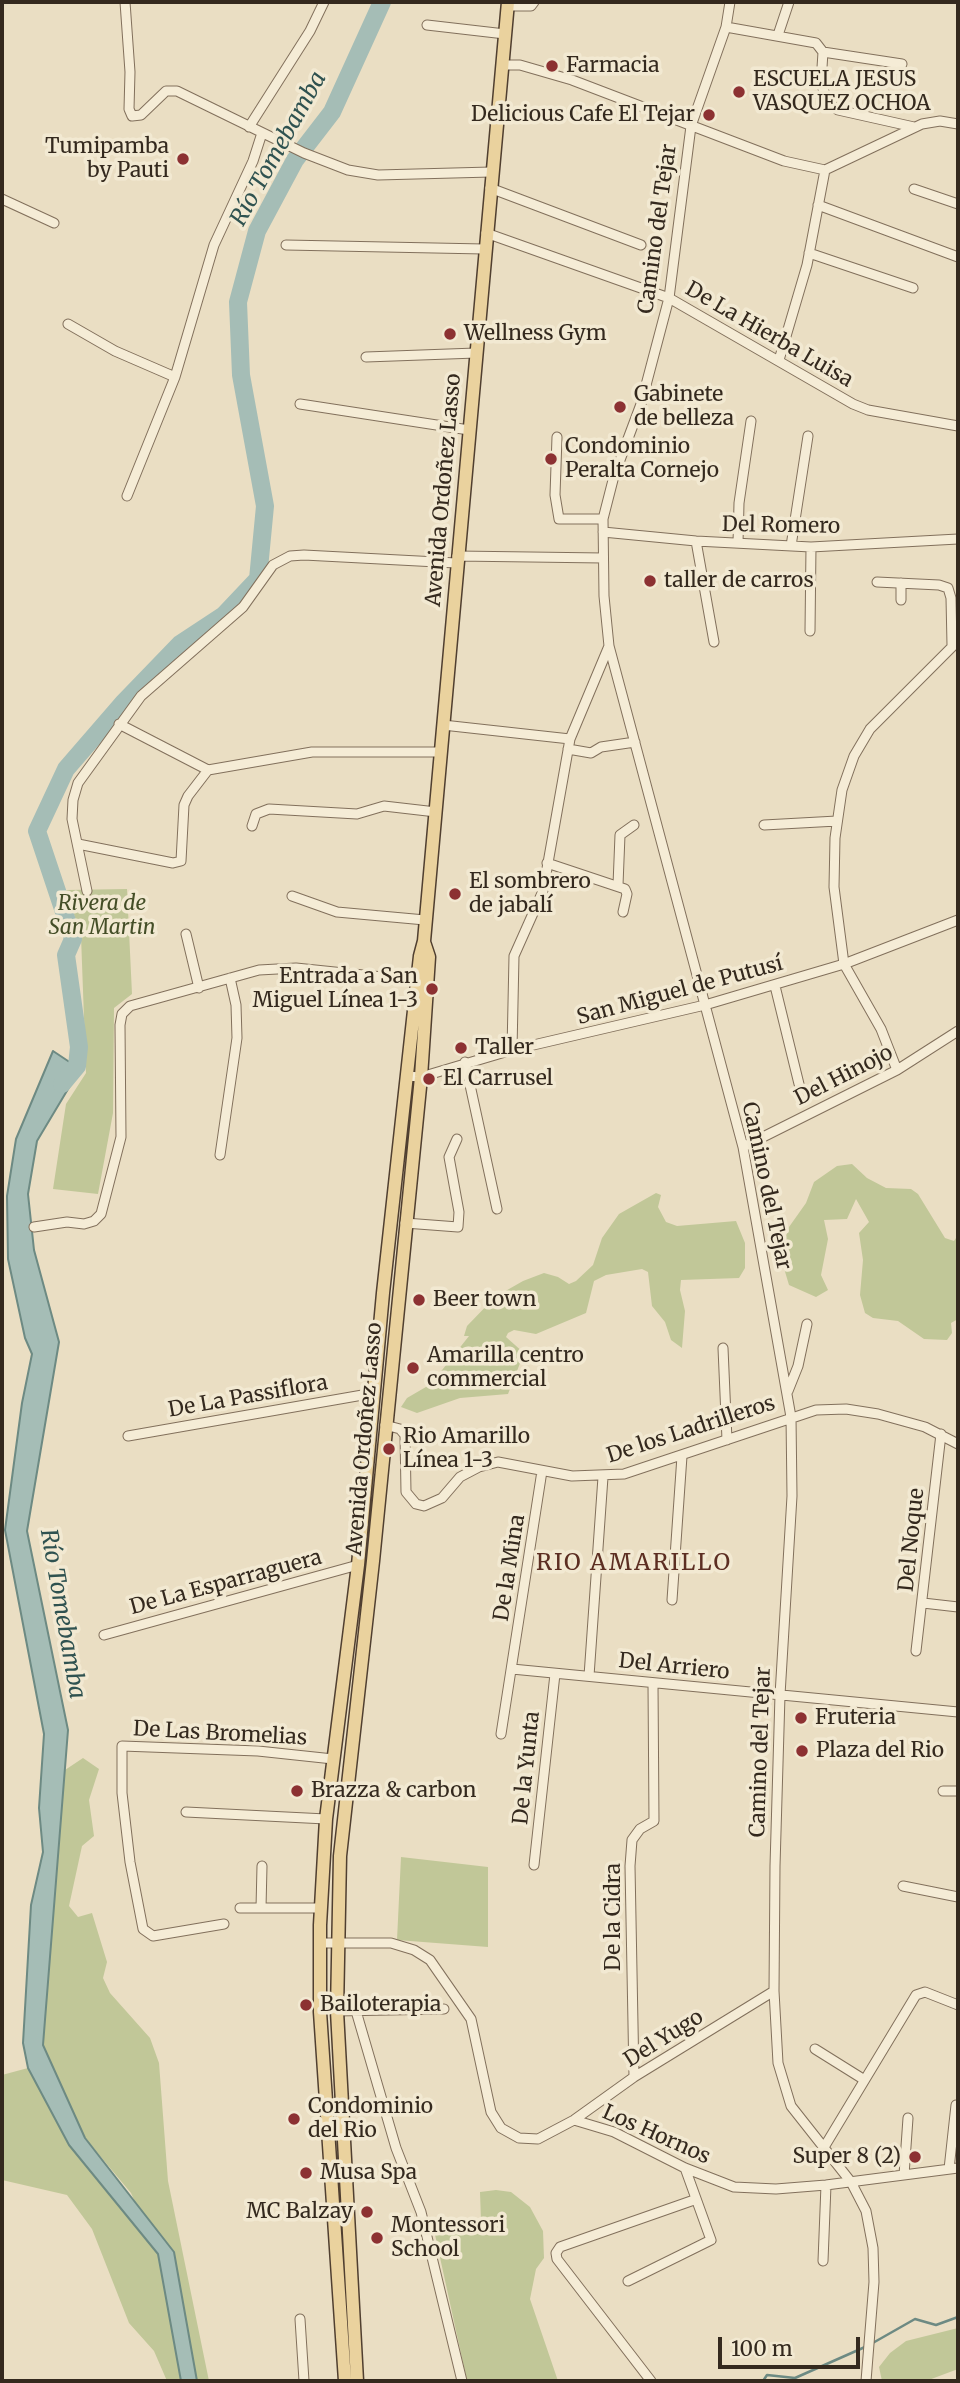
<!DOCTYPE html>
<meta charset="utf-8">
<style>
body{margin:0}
#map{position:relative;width:960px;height:2383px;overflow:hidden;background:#eadec3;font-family:Merriweather,serif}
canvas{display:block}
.frame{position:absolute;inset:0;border:4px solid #34291e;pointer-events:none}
.scale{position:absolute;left:718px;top:2337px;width:142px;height:32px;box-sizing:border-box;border:4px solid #34291e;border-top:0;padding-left:9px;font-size:21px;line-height:24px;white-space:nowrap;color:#34291e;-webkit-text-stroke:5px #f2e9d2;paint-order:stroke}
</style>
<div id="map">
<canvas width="960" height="2383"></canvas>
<div class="frame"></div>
<div class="scale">100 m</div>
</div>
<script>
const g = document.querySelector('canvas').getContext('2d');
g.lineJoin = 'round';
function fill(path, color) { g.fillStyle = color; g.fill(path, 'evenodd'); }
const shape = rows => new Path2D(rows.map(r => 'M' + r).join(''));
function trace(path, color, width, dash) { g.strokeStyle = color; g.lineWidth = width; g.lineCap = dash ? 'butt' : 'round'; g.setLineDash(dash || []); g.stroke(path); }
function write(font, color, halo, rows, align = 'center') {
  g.font = font + ' Merriweather,serif'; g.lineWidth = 7; g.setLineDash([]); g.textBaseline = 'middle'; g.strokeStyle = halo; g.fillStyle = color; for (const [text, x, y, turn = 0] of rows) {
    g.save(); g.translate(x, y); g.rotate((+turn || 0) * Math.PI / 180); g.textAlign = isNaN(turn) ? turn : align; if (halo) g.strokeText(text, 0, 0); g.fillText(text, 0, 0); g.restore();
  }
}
const green = shape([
 [127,889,132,994,114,1008,113,1113,98,1194,53,1189,66,1104,86,1073,81,936,66,890],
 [852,1164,867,1178,886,1188,911,1189,918,1194,945,1238,954,1241,958,1235,958,1319,951,1323,952,1333,947,1340,924,1339,898,1321,873,1318,865,1313,860,1295,863,1260,859,1233,869,1222,856,1199,847,1219,824,1220,828,1239,821,1275,828,1290,816,1297,789,1285,780,1255,789,1227,806,1203,814,1182,837,1166],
 [656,1193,661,1195,658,1207,666,1222,677,1226,736,1221,745,1243,745,1268,739,1278,681,1280,680,1290,685,1311,682,1348,671,1340,665,1322,652,1306,648,1272,642,1269,606,1275,594,1281,586,1313,536,1334,514,1330,508,1333,506,1337,524,1353,508,1394,460,1398,417,1413,401,1407,407,1398,431,1384,469,1336,464,1336,467,1326,495,1297,523,1281,544,1273,558,1277,569,1284,576,1281,593,1265,602,1238,619,1214],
 [83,1758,99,1769,89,1800,94,1836,82,1846,69,1906,78,1917,92,1913,107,1962,103,1978,110,1993,150,2038,159,2063,168,2181,209,2381,197,2381,184,2313,131,2193,85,2138,43,2047,44,1938,62,1772],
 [401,1857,488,1867,488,1947,397,1940],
 [28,2068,69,2145,158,2254,181,2381,167,2381,154,2351,129,2323,92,2229,67,2195,2,2180,2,2075],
 [496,2190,511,2192,530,2207,543,2231,544,2258,536,2269,530,2299,558,2381,467,2381,434,2230,481,2221,480,2192],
 [958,2328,958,2369,926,2381,882,2381,879,2367,890,2353,906,2341]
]);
const water = shape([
 [53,1051,80,1069,37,1141,28,1194,34,1250,59,1342,27,1531,68,1730,43,2045,85,2138,174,2252,197,2381,181,2381,158,2254,69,2145,28,2068,23,2043,31,1905,43,1852,39,1808,44,1734,5,1530,22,1403,32,1354,25,1338,8,1259,7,1196,16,1139,53,1051]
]);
const stream = shape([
 [871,2344,915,2319,936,2325,958,2317],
 [763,2381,767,2375,795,2378,865,2347]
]);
const river = shape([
 [62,1084,77,1066,79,1047,66,955,73,939,37,831,66,769,124,702,180,644,224,615,258,579,265,506,241,375,238,302,257,231,295,160,332,112,382,2]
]);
const minor = shape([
 [125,2,130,72,129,109,132,116,141,115,166,91,177,91,304,153,348,170,378,175,491,172],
 [730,2,726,27,691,126,669,298,641,404,614,476,603,519,604,596,609,646,743,1147,791,1417,792,1496,780,1695,775,1866,774,1991,778,2063,791,2106,851,2182,866,2211,873,2248,874,2282,866,2381],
 [507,6,531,6,534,2],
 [427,25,505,34],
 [726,27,816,43,823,52,821,83,828,103,838,110,914,127],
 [778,35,789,2],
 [823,52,902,64],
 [502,65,520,65,572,80,784,161,825,170,922,124,940,121,958,124],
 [249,127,310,31,324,2],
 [490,188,641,245],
 [914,189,958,204],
 [2,199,54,223],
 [818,205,958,257],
 [486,233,669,298,853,404,868,410,958,426],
 [286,245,484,249],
 [809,253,913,288],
 [68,324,115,351,175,377],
 [366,357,476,353],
 [779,360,807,265,825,170],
 [300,404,469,430],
 [557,437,555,495,559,519,603,519],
 [127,496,175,377,214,245,253,161,262,133],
 [603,532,696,541,811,547,958,539],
 [696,541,714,642],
 [738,543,739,503,751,421],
 [791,546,808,436],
 [457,556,603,558],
 [877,582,939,585,948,588,951,598,952,645],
 [901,583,901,600],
 [810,631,811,547],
 [443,725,570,739],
 [568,749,591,753,601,747,635,742],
 [208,770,312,752,441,752],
 [764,825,837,821],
 [252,826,256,814,269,809,357,814,384,806,436,812],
 [78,844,173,863,181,861,184,805,188,796,208,770,119,724],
 [547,863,625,889,627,894,623,912],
 [618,885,620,835,634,825],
 [87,891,72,819,73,800,78,783,141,696,243,607,273,565,290,556,304,555,456,563],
 [292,896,337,912,425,920],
 [186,934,199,988],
 [775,986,799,1084],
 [512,1050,514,956,543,891,570,739,609,646],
 [465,1062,497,1209],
 [897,1070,881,1029,844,964,834,887,835,838,842,790,854,756,870,729,958,641],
 [406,1076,421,1077,512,1050,705,1005,844,964,958,920],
 [743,1147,897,1070,958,1031],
 [220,1155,237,1038,236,1005,230,978],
 [405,1223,458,1227,459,1212,449,1157,457,1139],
 [34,1227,67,1222,84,1224,94,1221,101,1214,121,1137,120,1025,122,1014,130,1006,259,970,296,968,421,981],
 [723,1348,727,1440],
 [788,1391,798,1366,807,1324],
 [385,1425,400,1429,405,1435,406,1492,416,1504,424,1506,442,1498,460,1477,479,1467,498,1462,572,1476,624,1474,816,1410,846,1409,878,1414,925,1427,958,1444],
 [128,1436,374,1393],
 [672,1600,682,1456],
 [923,1603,958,1607],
 [104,1635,358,1565],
 [916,1651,941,1434],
 [512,1669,958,1712],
 [589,1676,603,1477],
 [501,1734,542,1471],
 [943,1791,958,1791],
 [186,1812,326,1819],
 [534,1865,555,1674],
 [903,1886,958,1897],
 [240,1908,321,1908],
 [261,1908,262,1866],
 [224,1924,153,1936,143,1929,130,1862,122,1793,122,1746,258,1751,333,1759],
 [320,1943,391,1943,414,1950,430,1960,471,2019,491,2112,501,2128,519,2138,538,2139,574,2120,634,2077,774,1991],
 [337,2011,444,2009],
 [356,2011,396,2148,421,2212,462,2381],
 [815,2049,863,2079],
 [634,2077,630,1866,632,1840,640,1829,654,1821,653,1684],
 [574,2120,614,2132,685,2168,734,2187,776,2189,826,2185,958,2168],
 [823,2149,916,1995,925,1992,958,2005],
 [949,2169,956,2105],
 [904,2175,908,2118],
 [823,2261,826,2185],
 [628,2281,711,2240,685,2168],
 [300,2319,304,2381],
 [651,2381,557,2259,556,2253,560,2247,694,2200]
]);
const major = shape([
 [345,2381,320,2012,320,1925,326,1819,358,1565,383,1293,420,956,424,941,508,2],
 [357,2381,337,2011,340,1856,373,1561,421,1077,429,957,424,942]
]);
const markers = [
 [552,66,7,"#8c3132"],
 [739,92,7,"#8c3132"],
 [709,115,7,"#8c3132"],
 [183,159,7,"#8c3132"],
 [450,334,7,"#8c3132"],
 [620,407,7,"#8c3132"],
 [551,459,7,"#8c3132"],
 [650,581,7,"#8c3132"],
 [455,894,7,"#8c3132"],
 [432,989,7,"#8c3132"],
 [461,1048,7,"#8c3132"],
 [429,1079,7,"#8c3132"],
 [419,1300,7,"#8c3132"],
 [413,1368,7,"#8c3132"],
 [389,1449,7,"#8c3132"],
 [801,1718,7,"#8c3132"],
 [802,1751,7,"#8c3132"],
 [297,1791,7,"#8c3132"],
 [306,2005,7,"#8c3132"],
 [294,2119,7,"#8c3132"],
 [915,2157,7,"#8c3132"],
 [306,2173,7,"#8c3132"],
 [367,2212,7,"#8c3132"],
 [377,2238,7,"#8c3132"]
];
const poiNames = [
 ["Farmacia",566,66],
 ["ESCUELA JESUS",753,80],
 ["VASQUEZ OCHOA",753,104],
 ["Delicious Cafe El Tejar",695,115,"right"],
 ["Tumipamba",169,147,"right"],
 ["by Pauti",169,171,"right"],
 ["Wellness Gym",464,334],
 ["Gabinete",634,395],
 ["de belleza",634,419],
 ["Condominio",565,447],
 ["Peralta Cornejo",565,471],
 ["taller de carros",664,581],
 ["El sombrero",469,882],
 ["de jabalí",469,906],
 ["Entrada a San",418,977,"right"],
 ["Miguel Línea 1-3",418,1001,"right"],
 ["Taller",475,1048],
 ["El Carrusel",443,1079],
 ["Beer town",433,1300],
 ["Amarilla centro",427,1356],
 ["commercial",427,1380],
 ["Rio Amarillo",403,1437],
 ["Línea 1-3",403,1461],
 ["Fruteria",815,1718],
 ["Plaza del Rio",816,1751],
 ["Brazza & carbon",311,1791],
 ["Bailoterapia",320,2005],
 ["Condominio",308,2107],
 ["del Rio",308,2131],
 ["Super 8 (2)",901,2157,"right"],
 ["Musa Spa",320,2173],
 ["MC Balzay",353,2212,"right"],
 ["Montessori",391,2226],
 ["School",391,2250]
];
const streetNames = [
 ["Camino del Tejar",658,229,-82],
 ["De La Hierba Luisa",769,335,30],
 ["Avenida Ordoñez Lasso",444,490,-85],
 ["Del Romero",781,526,1],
 ["San Miguel de Putusí",680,991,-15],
 ["Del Hinojo",844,1076,-27],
 ["Camino del Tejar",766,1186,78],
 ["De La Passiflora",248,1397,-10],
 ["De los Ladrilleros",691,1430,-18],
 ["Avenida Ordoñez Lasso",365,1439,-85],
 ["Del Noque",912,1540,-84],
 ["De la Mina",510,1568,-81],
 ["De La Esparraguera",226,1583,-15],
 ["Del Arriero",674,1667,6],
 ["De Las Bromelias",220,1734,3],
 ["Camino del Tejar",761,1752,-88],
 ["De la Yunta",527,1768,-84],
 ["De la Cidra",614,1917,-90],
 ["Del Yugo",664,2039,-32],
 ["Los Hornos",656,2135,24]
];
const parkNames = [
 ["Rivera de",102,904],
 ["San Martin",102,928]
];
const waterNames = [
 ["Río Tomebamba",279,149,-61],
 ["Río Tomebamba",62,1614,80]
];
const neighbourhoodNames = [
 ["RIO AMARILLO",634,1563]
];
fill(green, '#c1c798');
fill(water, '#a5bdb6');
trace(water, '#6d8a83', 2);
trace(stream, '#6d8a83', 2.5);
trace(river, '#a5bdb6', 18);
trace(minor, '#82705c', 11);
trace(major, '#503f30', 15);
trace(minor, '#f5ecd6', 9);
trace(major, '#ead29e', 12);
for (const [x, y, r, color] of markers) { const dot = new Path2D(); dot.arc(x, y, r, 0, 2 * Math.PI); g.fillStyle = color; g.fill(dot); trace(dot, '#f2e9d2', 2.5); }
write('21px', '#34291e', '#f2e9d2', poiNames, 'left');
write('21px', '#34291e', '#f2e9d2', streetNames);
write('italic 21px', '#444e27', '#f2e9d2', parkNames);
write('italic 23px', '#2f5250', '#f2e9d2', waterNames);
g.letterSpacing = '2px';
write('23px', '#5c2e22', '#f2e9d2', neighbourhoodNames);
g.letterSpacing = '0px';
</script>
